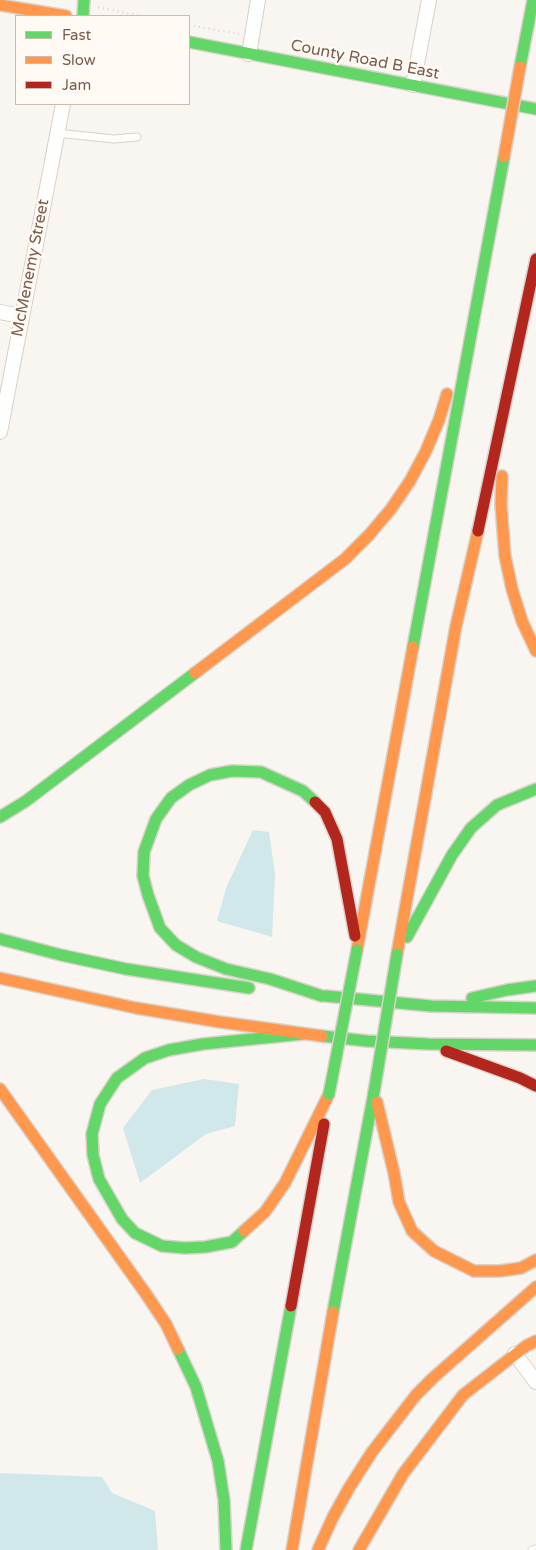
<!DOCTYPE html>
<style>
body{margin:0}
#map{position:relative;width:536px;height:1550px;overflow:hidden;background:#f9f5f0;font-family:"Varela Round",sans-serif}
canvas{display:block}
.legend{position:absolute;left:15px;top:15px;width:175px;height:90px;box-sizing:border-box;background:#fffaf3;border:1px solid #cabbb1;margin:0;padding:6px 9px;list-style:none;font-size:15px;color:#7a5c4d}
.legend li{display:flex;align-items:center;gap:10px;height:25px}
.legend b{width:25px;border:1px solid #cabbb1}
</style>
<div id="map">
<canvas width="536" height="1550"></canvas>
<ul class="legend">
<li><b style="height:6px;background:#63d668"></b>Fast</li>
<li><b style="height:6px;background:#ff974d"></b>Slow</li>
<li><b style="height:6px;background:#b3261e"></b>Jam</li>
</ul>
</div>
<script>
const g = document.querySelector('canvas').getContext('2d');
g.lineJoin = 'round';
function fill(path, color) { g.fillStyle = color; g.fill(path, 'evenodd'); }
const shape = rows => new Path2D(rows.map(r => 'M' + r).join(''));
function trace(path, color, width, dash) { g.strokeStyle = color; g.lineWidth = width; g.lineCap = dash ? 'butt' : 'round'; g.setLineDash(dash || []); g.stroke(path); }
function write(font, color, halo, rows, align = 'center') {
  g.font = font + ' "Varela Round",sans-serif'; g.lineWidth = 5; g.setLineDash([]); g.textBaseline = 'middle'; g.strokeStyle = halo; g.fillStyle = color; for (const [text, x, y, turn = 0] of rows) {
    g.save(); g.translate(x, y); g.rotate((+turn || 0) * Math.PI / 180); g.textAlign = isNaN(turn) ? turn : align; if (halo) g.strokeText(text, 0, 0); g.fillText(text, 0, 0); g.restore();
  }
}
const water = shape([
 [253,830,269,832,275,874,272,937,217,921,226,888],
 [204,1079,239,1084,235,1126,206,1134,140,1183,123,1128,152,1090],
 [0,1473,102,1477,112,1493,155,1511,158,1550,0,1550]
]);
const path = shape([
 [98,7,141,16],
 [189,25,239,34]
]);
const lane = shape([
 [57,133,114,139,137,137],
 [532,1550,536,1549]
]);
const street = shape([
 [249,54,258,0],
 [413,85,429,0],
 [0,312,21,316],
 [0,432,63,104],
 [515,1354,536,1382]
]);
const fast = shape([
 [83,16,84,0],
 [189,42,536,109],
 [520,67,533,0],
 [413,647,504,157],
 [315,802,303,791,261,772,232,771,210,775,189,785,171,798,156,819,144,852,143,876,148,895,160,928,176,945,196,957,226,969,270,979,322,996],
 [0,817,26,801,195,673],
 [407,937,452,855,471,828,497,805,536,789],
 [0,939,61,955,126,969,249,988],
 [326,996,431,1006,536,1008],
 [472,998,507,990,536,986],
 [322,1036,367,1041,428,1044,536,1045],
 [244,1231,232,1242,205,1247,185,1248,162,1246,135,1233,122,1219,99,1179,93,1155,92,1134,100,1104,117,1078,145,1058,169,1050,203,1044,303,1034],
 [333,1312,374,1092],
 [178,1349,196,1387,218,1461,224,1500,226,1550],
 [246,1550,291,1306]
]);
const slow = shape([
 [0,5,66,16],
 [502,476,501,505,505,556,512,589,522,621,536,651],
 [195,673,345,559,369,535,391,509,410,481,426,451,439,420,447,394],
 [357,950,413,647],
 [397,954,456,626,478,531],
 [0,978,136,1008,220,1022,322,1036],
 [0,1089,146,1294,166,1324,178,1349],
 [377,1102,394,1173,399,1202,412,1231,434,1251,474,1271,500,1271,521,1268,536,1260],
 [244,1231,265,1212,285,1183,329,1094],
 [292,1550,333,1312],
 [318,1550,333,1517,349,1488,372,1452,416,1395,433,1378,536,1287],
 [359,1550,403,1474,463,1395,526,1346,536,1341]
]);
const jam = shape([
 [478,531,536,259],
 [315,802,325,812,337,839,355,936],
 [446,1051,520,1078,536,1086],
 [291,1306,324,1124]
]);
const fastBridge = shape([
 [374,1092,397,954],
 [329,1094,357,950]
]);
const slowBridge = shape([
 [504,157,520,67]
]);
const streetNames = [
 ["County Road B East",365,60,11],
 ["McMenemy Street",31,268,-79]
];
fill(water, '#d0e8ea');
trace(lane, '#d7d1cb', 9);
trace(street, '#d7d1cb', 16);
trace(fast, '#d9d2cb', 14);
trace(slow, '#d9d2cb', 14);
trace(jam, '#d9d2cb', 14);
trace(path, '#dcd5d0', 2.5, [1, 4]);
trace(lane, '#fefefd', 7);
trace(street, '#fefefd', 14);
trace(fast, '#63d668', 11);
trace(slow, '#ff974d', 11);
trace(jam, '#b3261e', 11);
trace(fastBridge, '#dad1cc', 14, []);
trace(slowBridge, '#dad1cc', 14, []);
trace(fastBridge, '#63d668', 11);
trace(slowBridge, '#ff974d', 11);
write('16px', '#7a5c4d', '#fffaf3', streetNames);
</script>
